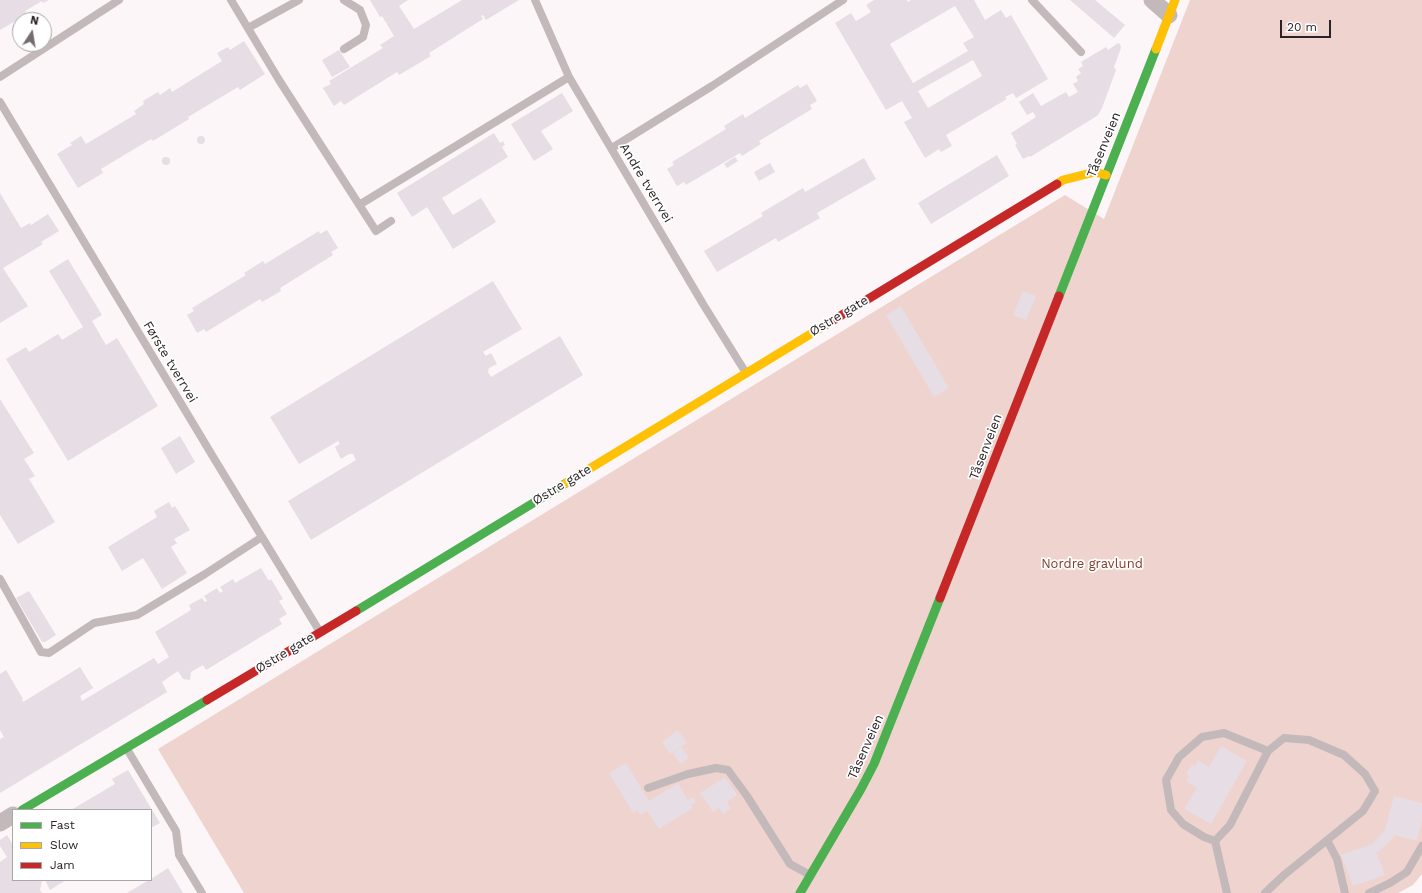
<!DOCTYPE html>
<meta charset="utf-8">
<style>
body{margin:0}
#map{position:relative;width:1422px;height:893px;overflow:hidden;background:#fcf6f8;font-family:"Work Sans",sans-serif}
canvas{display:block}
.legend{position:absolute;left:12px;top:809px;width:140px;height:72px;box-sizing:border-box;background:#fff;border:1px solid #aaa7a8;margin:0;padding:5px 7px;list-style:none;font-size:12px;color:#2a2225}
.legend li{display:flex;align-items:center;gap:8px;height:20px}
.legend b{width:20px;border:1px solid #aaa7a8}
.north{position:absolute;left:12px;top:12px;width:40px;height:40px;box-sizing:border-box;background:#fff;border:1px solid #aaa7a8;border-radius:50%;rotate:12deg;font-size:11px;font-weight:700;line-height:16px;text-align:center;color:#2a2225}
.north::after{content:'';display:block;margin:auto;width:14px;height:18px;background:#746c6f;clip-path:polygon(50% 0,100% 100%,50% 72%,0 100%)}
.scale{position:absolute;left:1280px;top:20px;width:51px;height:18px;box-sizing:border-box;border:2px solid #2a2225;border-top:0;padding-left:5px;font-size:12px;line-height:14px;white-space:nowrap;color:#2a2225;-webkit-text-stroke:3px #fff;paint-order:stroke}
</style>
<div id="map">
<canvas width="1422" height="893"></canvas>
<ul class="legend">
<li><b style="height:5px;background:#4caf50"></b>Fast</li>
<li><b style="height:5px;background:#ffc107"></b>Slow</li>
<li><b style="height:5px;background:#c62828"></b>Jam</li>
</ul>
<div class="north">N</div>
<div class="scale">20 m</div>
</div>
<script>
const g = document.querySelector('canvas').getContext('2d');
g.lineJoin = 'round';
function fill(path, color) { g.fillStyle = color; g.fill(path, 'evenodd'); }
const shape = rows => new Path2D(rows.map(r => 'M' + r).join(''));
function trace(path, color, width, dash) { g.strokeStyle = color; g.lineWidth = width; g.lineCap = dash ? 'butt' : 'round'; g.setLineDash(dash || []); g.stroke(path); }
function write(font, color, halo, rows, align = 'center') {
  g.font = font + ' "Work Sans",sans-serif'; g.lineWidth = 3.5; g.setLineDash([]); g.textBaseline = 'middle'; g.strokeStyle = halo; g.fillStyle = color; for (const [text, x, y, turn = 0] of rows) {
    g.save(); g.translate(x, y); g.rotate((+turn || 0) * Math.PI / 180); g.textAlign = isNaN(turn) ? turn : align; if (halo) g.strokeText(text, 0, 0); g.fillText(text, 0, 0); g.restore();
  }
}
const green = shape([
 [1190,0,1422,0,1422,874,1413,885,1398,893,244,893,158,749,1065,195,1104,219]
]);
const building = shape([
 [0,0,49,0,43,3,42,1,25,11,27,14,0,30],
 [370,0,408,0,399,6,414,29,462,0,519,0,486,20,483,15,481,16,483,19,429,53,431,56,399,75,397,72,344,105,341,101,334,106,323,88,331,84,329,81,383,48,380,45,394,36,382,16,380,17],
 [874,0,907,0,908,2,911,0,974,0,985,20,1001,10,1006,18,1011,15,1048,79,1016,98,1013,93,1005,97,1007,99,946,135,952,146,941,152,939,149,925,158,904,122,912,118,902,101,886,110,835,23,851,13,856,21,871,12,866,5],
 [955,6,974,37,963,43,968,51,913,83,890,44],
 [973,60,982,76,928,108,918,91],
 [1070,0,1095,0,1125,25,1114,38],
 [244,41,265,74,240,90,238,87,188,117,189,119,153,141,151,139,101,169,103,173,78,188,57,154,72,145,70,143,81,136,86,144,136,114,134,111,144,104,143,101,158,92,160,95,170,88,172,92,222,61,217,53,228,47,230,50],
 [1118,43,1120,44,1121,48,1114,67,1116,70,1102,108,1098,115,1092,119,1030,157,1029,156,1023,159,1015,145,1017,144,1011,133,1036,117,1033,112,1027,115,1019,102,1033,93,1041,106,1066,92,1069,97,1078,92,1073,84,1078,81,1076,77,1081,73,1078,69,1083,66,1081,62,1106,47,1108,50],
 [339,50,350,67,332,77,322,60],
 [807,84,817,101,810,105,812,109,759,141,761,144,742,156,740,153,686,185,684,182,677,186,667,169,674,165,672,162,726,129,724,126,743,114,745,118,798,85,800,88],
 [562,93,573,111,541,131,553,149,534,161,511,124],
 [494,133,500,143,503,141,505,145,502,147,508,157,442,198,453,215,481,198,496,222,453,249,427,207,412,217,397,193],
 '197 140a4 4 0 1 1 8 0a4 4 0 1 1-8 0Z',
 [997,155,1009,176,931,224,918,203],
 [735,157,738,161,727,168,724,164],
 '162 161a4 4 0 1 1 8 0a4 4 0 1 1-8 0Z',
 [864,158,876,179,817,213,820,218,778,242,776,238,717,272,704,251,763,216,761,213,803,188,805,192],
 [770,163,775,172,759,181,754,172],
 [0,193,21,228,30,223,31,225,48,214,59,231,41,242,43,244,3,268,28,306,0,323],
 [327,230,338,248,331,252,333,255,280,288,281,291,262,302,260,299,206,332,204,329,197,333,187,315,194,311,192,308,246,275,244,273,263,261,265,264,319,231,320,234],
 [68,259,102,315,92,321,106,345,117,338,158,406,68,461,6,359,26,347,29,352,58,334,62,340,83,327,49,271],
 [493,281,522,329,483,352,486,356,491,353,497,364,489,368,488,372,491,377,560,336,583,375,311,540,288,501,356,460,353,454,349,454,341,459,335,447,340,444,338,441,299,464,270,417],
 [1023,291,1036,296,1026,320,1013,315],
 [901,306,949,388,934,397,886,315],
 [0,399,34,453,24,459,35,476,29,479,55,522,18,544,0,515],
 [180,436,195,462,176,474,161,448],
 [169,502,172,508,175,506,190,530,174,539,177,543,171,547,187,573,162,589,143,558,122,571,108,547,157,517,154,511],
 [261,568,269,581,271,579,283,599,279,601,287,614,279,619,282,624,206,670,203,665,191,672,190,680,183,679,178,671,162,682,167,692,0,793,0,739,4,737,0,730,0,674,6,670,23,699,22,700,23,702,80,667,93,688,80,696,82,701,154,658,158,664,169,657,155,632,191,610,189,605,202,598,205,602,207,601,204,596,217,588,220,593,223,591,220,587,233,579,235,583],
 [29,591,56,635,45,642,42,642,16,598],
 [678,730,687,743,670,754,662,742],
 [1221,746,1247,761,1211,824,1184,809,1197,788,1186,781,1189,776,1186,774,1192,764,1195,766,1198,760,1209,767],
 [682,747,689,758,680,764,673,753],
 [626,763,649,801,678,783,688,800,693,797,696,802,691,805,693,808,659,829,647,811,640,815,637,810,633,813,609,773],
 [128,770,160,823,151,828,151,810,71,810,115,784,112,779],
 [725,777,737,795,727,802,731,809,723,814,719,808,713,812,700,793],
 [1394,796,1422,803,1422,821,1417,841,1394,835,1393,838,1387,844,1379,851,1376,852,1385,875,1353,886,1341,855,1372,844,1385,830],
 [7,835,13,845,13,880,42,880,40,890,42,893,0,893,0,862,7,857,0,846,0,840],
 [168,868,183,893,127,893,149,880,151,880,151,879],
 [45,880,66,880,50,890]
]);
const lane = shape([
 [231,0,279,80,376,231,391,221],
 [344,0,360,10,366,25,363,37,344,49],
 [535,0,569,77,703,304,746,373],
 [1032,0,1081,52],
 [248,28,299,0],
 [0,77,119,0],
 [0,102,215,460,320,632],
 [612,148,712,86,843,0],
 [359,205,569,77],
 [0,579,41,652,49,653,94,623,137,615,205,574,262,537],
 [127,749,176,831,179,855,202,893],
 [648,788,688,774,716,768,728,770,747,796,790,864,810,875],
 [1327,840,1337,859,1345,893],
 [1215,841,1227,893],
 [1265,893,1284,875,1363,811,1375,791,1365,774,1344,755,1309,740,1284,738,1268,751,1230,825,1215,841,1204,837,1183,824,1171,810,1166,780,1179,757,1202,737,1224,733,1268,751],
 [1369,893,1390,883,1407,872,1422,846]
]);
const street = shape([
 [1152,0,1169,15],
 [0,823,13,815]
]);
const fast = shape([
 [1059,296,1156,49],
 [356,611,566,483],
 [22,810,207,700],
 [800,893,861,789,874,764,940,598]
]);
const slow = shape([
 [1156,49,1175,0],
 [1057,184,1063,180,1095,172,1106,175],
 [566,483,827,324]
]);
const jam = shape([
 [827,324,1057,184],
 [940,598,1059,296],
 [207,700,356,611]
]);
const streetNames = [
 ["Tåsenveien",1104,145,-68],
 ["Andre tverrvei",646,183,59],
 ["Østre gate",839,316,-31],
 ["Første tverrvei",170,362,59],
 ["Tåsenveien",986,447,-69],
 ["Østre gate",562,485,-31],
 ["Østre gate",285,653,-31],
 ["Tåsenveien",866,747,-66]
];
const parkNames = [
 ["Nordre gravlund",1092,564]
];
fill(green, '#efd3ce');
fill(building, '#e7dde4');
trace(lane, '#c3b9ba', 8);
trace(street, '#c3b9ba', 17);
trace(fast, '#4caf50', 9);
trace(slow, '#ffc107', 9);
trace(jam, '#c62828', 9);
write('13px', '#2a2225', '#fff', streetNames);
write('13px', '#873b29', '#fff', parkNames);
</script>
